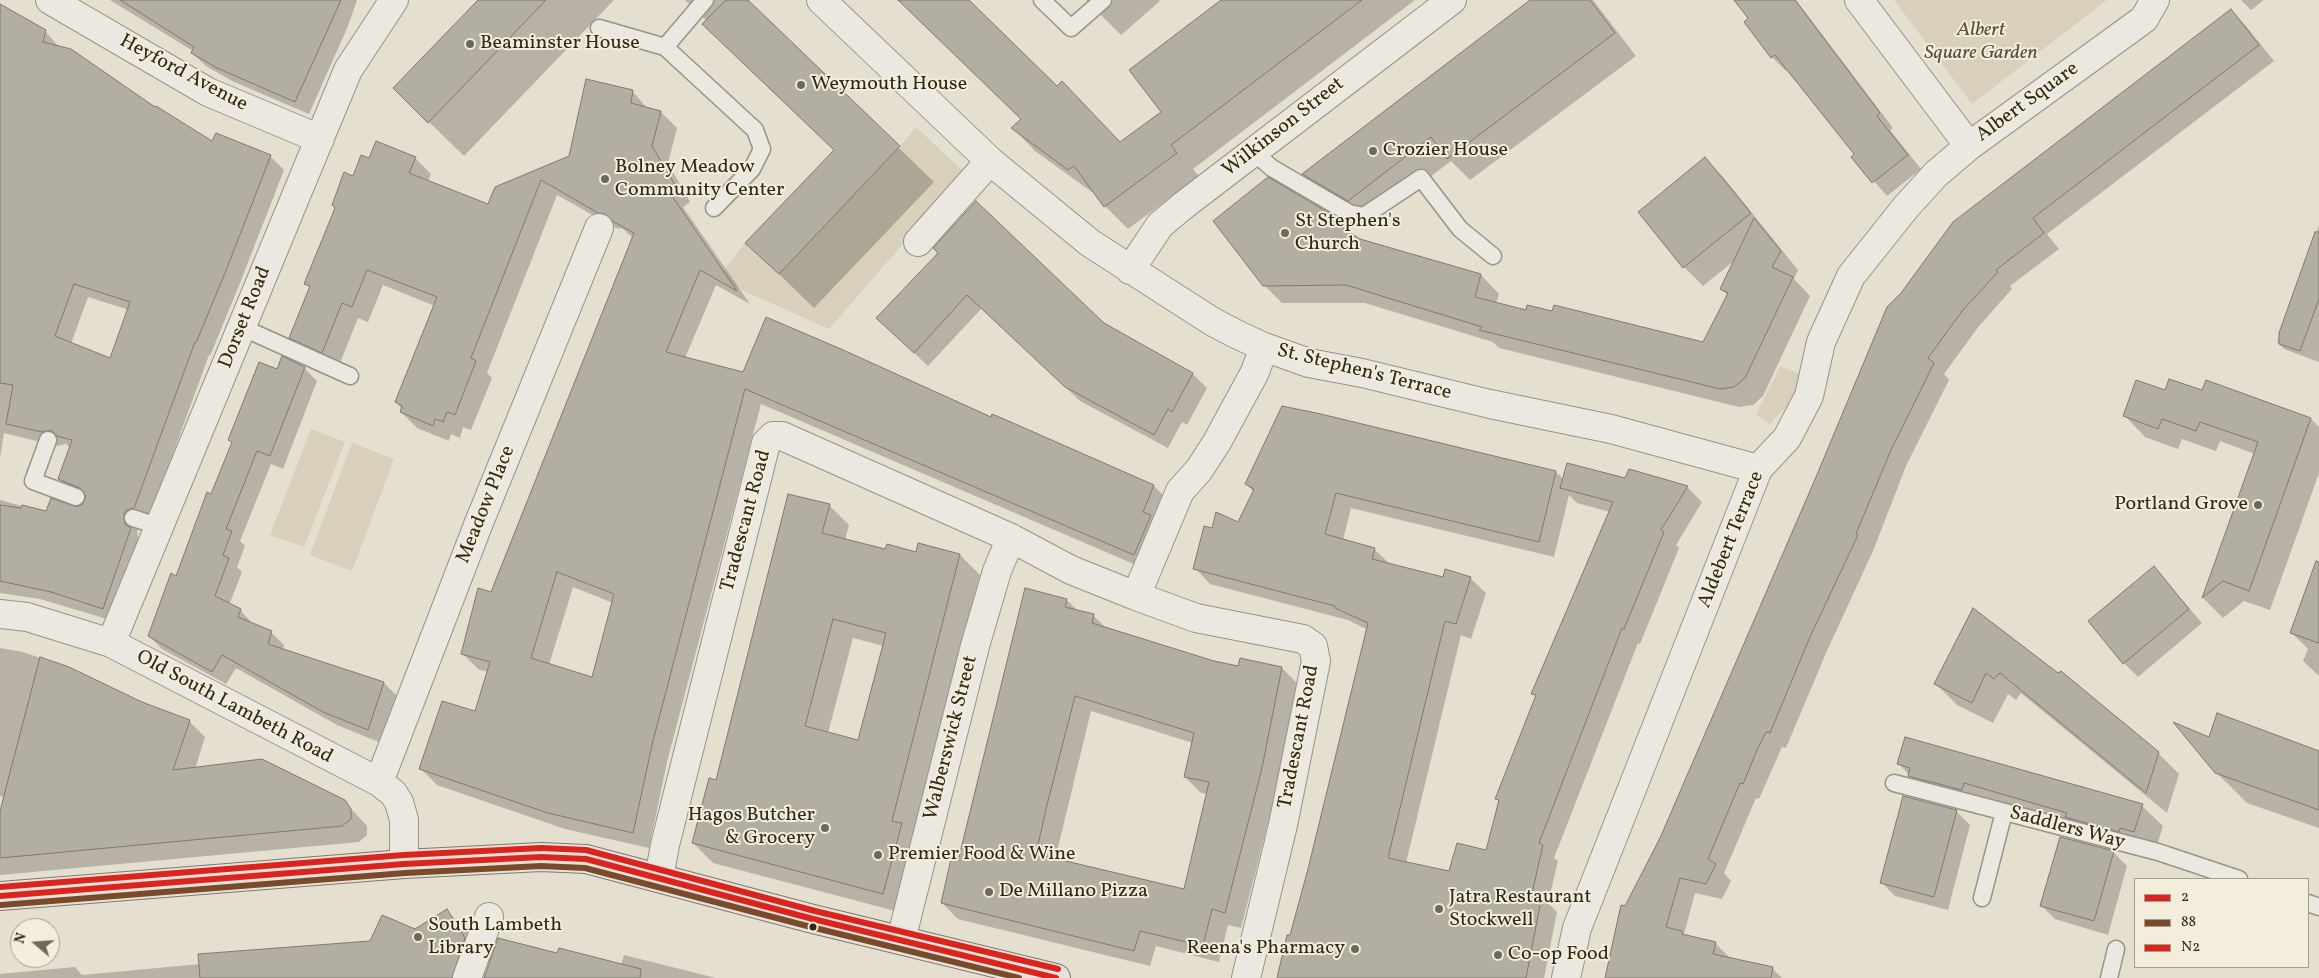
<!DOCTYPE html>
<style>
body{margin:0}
#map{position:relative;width:2319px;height:978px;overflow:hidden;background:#e5dfcf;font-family:Vollkorn,serif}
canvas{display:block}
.legend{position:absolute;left:2134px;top:878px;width:175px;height:90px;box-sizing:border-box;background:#f3eddb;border:1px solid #a69e8d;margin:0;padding:6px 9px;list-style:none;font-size:15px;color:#332717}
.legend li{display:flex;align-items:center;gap:10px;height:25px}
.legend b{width:25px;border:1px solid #a69e8d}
.north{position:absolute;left:10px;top:918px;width:50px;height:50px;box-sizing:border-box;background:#f3eddb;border:1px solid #a69e8d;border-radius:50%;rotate:288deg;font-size:14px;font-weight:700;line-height:20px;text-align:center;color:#332717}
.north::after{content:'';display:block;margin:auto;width:18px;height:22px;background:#716757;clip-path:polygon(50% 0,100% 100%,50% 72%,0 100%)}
</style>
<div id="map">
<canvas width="2319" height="978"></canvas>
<ul class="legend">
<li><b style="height:6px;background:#dc241f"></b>2</li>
<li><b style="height:6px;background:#7a4b2a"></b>88</li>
<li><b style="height:6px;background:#dc241f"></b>N2</li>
</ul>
<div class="north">N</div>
</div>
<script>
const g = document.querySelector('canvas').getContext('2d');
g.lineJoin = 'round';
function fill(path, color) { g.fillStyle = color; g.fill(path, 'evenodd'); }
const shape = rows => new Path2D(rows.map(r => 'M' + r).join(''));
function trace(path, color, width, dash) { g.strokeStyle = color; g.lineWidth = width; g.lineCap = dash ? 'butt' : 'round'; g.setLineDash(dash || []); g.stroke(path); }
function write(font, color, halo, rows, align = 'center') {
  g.font = font + ' Vollkorn,serif'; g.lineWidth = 4; g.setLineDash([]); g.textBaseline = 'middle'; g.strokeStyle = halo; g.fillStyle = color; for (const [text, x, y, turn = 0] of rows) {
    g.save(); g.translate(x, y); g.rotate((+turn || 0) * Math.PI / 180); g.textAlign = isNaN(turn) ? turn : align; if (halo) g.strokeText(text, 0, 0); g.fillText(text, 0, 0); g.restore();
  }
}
const green = shape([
 [1894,0,2107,0,1972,104],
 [916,127,965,173,829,329,717,279,745,243,779,274,900,146],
 [1780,366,1805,376,1790,403,1770,424,1756,415],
 [311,429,345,442,304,547,270,535],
 [352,443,394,459,352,571,310,555]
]);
const shadow = shape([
 [110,0,357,0,348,26,309,114,232,81,206,66,192,53,193,51],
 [479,0,614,0,464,156,394,88],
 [685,0,746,0,934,182,814,308,747,243,835,151,739,59,707,21],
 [899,0,967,0,1057,88,1121,144,1163,112,1223,0,1415,0,1193,169,1199,176,1128,229,1105,206,1094,191,1092,192,1035,151,1013,128,1023,119],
 [1086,0,1159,0,1160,1,1121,35],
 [1532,0,1593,0,1636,56,1470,180,1451,161,1371,222,1326,196,1304,174],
 [1736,0,1796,0,1893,128,1890,130,1921,169,1887,196,1853,157,1856,155,1789,69,1786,71,1772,57,1749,19],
 [2241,0,2264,0,2251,10],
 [2231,10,2246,26,2274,61,2047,234,2059,249,2010,286,2012,289,1979,326,1944,374,1949,380,1906,466,1873,551,1826,653,1786,748,1782,747,1759,799,1756,798,1724,873,1731,881,1722,899,1695,893,1684,934,1686,937,1715,943,1731,959,1773,969,1782,978,1606,978,1626,907,1661,838,1817,478,1888,308],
 [0,22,45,31,59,47,156,109,213,143,270,156,284,170,240,283,210,356,209,355,148,522,141,524,137,529,138,537,144,543,117,622,40,599,0,593,0,500,47,513,77,508,87,500,73,493,59,479,70,448,66,444,57,446,4,433,0,458],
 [88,297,129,310,111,359,71,344],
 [633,92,648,109,661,112,677,128,668,163,690,202,683,207,750,304,716,285,685,358,744,373,991,418,1154,486,1170,502,1150,571,761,404,667,762,649,848,565,829,437,785,421,769,476,713,488,672,478,669,462,653,492,594,633,238,623,229,616,228,557,195,487,373,492,378,471,430,463,427,460,438,451,434,449,441,417,428,401,412,402,409,396,402,435,306,383,285,368,322,358,318,338,368,307,354,291,337,311,289,305,284,353,177,369,160,415,158,431,174,428,182,489,206,571,157],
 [573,587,613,603,593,679,549,665],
 [1705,159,1724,178,1798,270,1794,279,1810,296,1763,396,1753,405,1739,407,1499,348,1493,342,1365,303,1282,303,1264,285,1215,221,1330,215,1347,232,1360,241,1481,275,1499,294,1496,303,1527,311,1703,343,1728,295,1721,289,1735,260,1703,286,1684,267,1640,212],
 [2319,225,2319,362,2284,349,2277,342],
 [939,253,1104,324,1193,374,1207,388,1187,425,1182,422,1168,448,1080,401,982,308,928,366,892,332],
 [304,368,317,381,283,469,271,464,240,541,245,546,237,567,242,572,229,605,240,610,253,624,271,632,284,645,283,650,384,683,397,696,381,743,337,725,236,668,226,684,162,649,149,636,177,578,212,496,233,443,230,440,277,370],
 [2166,392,2203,392,2311,419,2319,427,2319,473,2270,610,2244,601,2223,618,2203,598,2255,454,2220,441,2216,451,2182,439,2178,449,2145,437,2125,416],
 [1321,415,1556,472,1564,480,1625,480,1687,487,1702,502,1676,545,1679,548,1640,644,1638,643,1554,858,1558,861,1548,903,1557,912,1544,978,1278,978,1309,870,1368,630,1348,620,1210,584,1195,568,1213,530,1238,524,1254,492,1246,484],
 [1569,495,1577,503,1610,512,1533,693,1537,697,1497,799,1500,802,1487,851,1450,872,1406,863,1461,635,1471,639,1486,593,1470,578,1444,579,1391,565,1375,550,1343,540,1351,508,1554,557],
 [829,505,849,525,845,540,886,551,917,553,919,545,960,555,980,575,913,836,921,845,903,913,713,863,693,843,716,781],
 [853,638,884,646,859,742,828,733],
 [2154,568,2202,623,2138,677,2124,663],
 [2319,580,2319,676,2303,661,2308,649,2291,632],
 [1067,600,1078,611,1094,616,1107,629,1213,662,1239,667,1282,668,1298,684,1278,784,1241,928,1228,925,1219,962,1156,946,1150,966,958,919,942,903],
 [1091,711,1193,743,1185,777,1201,793,1208,794,1184,890,1055,860],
 [1974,610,2158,753,2179,774,2167,813,2021,693,2016,700,2008,694,1993,723,1957,705,1936,684],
 [0,648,23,652,69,668,141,703,189,721,205,737,195,769,344,801,367,826,367,835,359,842,0,875,0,809,35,806,0,796],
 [2209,739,2319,752,2319,828,2247,803,2216,772],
 [1898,763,2142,806,2163,826,2155,852,1930,797],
 [1956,811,1970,825,1948,910,1895,896,1881,882],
 [2113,852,2127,866,2108,935,2055,919,2041,905],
 [447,911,468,931,485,960,479,978,0,978,0,974,75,967,82,975,200,964,371,943,415,930],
 [558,954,621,965,624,955,716,978,485,978]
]);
const building = shape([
 [120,0,341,0,295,102,217,68,191,53,194,47,120,0],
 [478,0,546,0,428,123,393,88,478,0],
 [726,0,748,0,900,146,779,274,745,243,834,150,702,24,726,0],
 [898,0,969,0,1057,86,1062,81,1120,142,1161,112,1129,70,1221,0,1362,0,1171,145,1177,153,1104,207,1074,166,1068,170,1011,128,1021,119,898,0],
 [1530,0,1590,0,1615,33,1447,159,1431,137,1348,201,1302,174,1530,0],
 [1734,0,1795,0,1880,113,1877,116,1908,155,1872,183,1851,157,1854,154,1795,80,1775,55,1771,58,1744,22,1748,18,1734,0],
 [0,4,46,30,43,42,71,49,155,107,156,106,212,141,216,133,271,155,227,268,196,343,195,342,134,508,127,510,124,514,125,524,131,528,103,609,51,592,0,581,0,505,21,508,22,505,46,511,51,498,77,507,83,504,86,496,80,488,58,479,72,440,57,436,51,430,42,432,6,424,13,385,0,383,0,4],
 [74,284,130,302,110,358,55,336,74,284],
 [2231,9,2259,45,2033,218,2044,233,1996,270,1998,272,1963,310,1928,358,1934,363,1891,450,1856,534,1858,535,1810,637,1770,733,1766,732,1757,750,1743,784,1740,783,1708,859,1716,864,1706,884,1680,878,1666,927,1682,931,1682,934,1716,942,1713,954,1773,967,1771,978,1605,978,1621,905,1625,906,1660,838,1816,477,1887,307,1901,293,1953,222,2231,9],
 [586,79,633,90,631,103,661,111,652,146,675,185,668,190,737,291,700,270,666,352,743,372,766,317,841,349,991,417,992,414,1013,423,1154,485,1143,512,1151,515,1134,555,745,389,652,745,633,833,548,813,419,769,442,701,475,711,490,662,461,654,478,588,491,592,634,233,612,221,605,214,598,213,541,180,471,358,476,361,455,415,447,412,443,422,435,419,433,426,400,412,402,406,395,402,437,297,367,270,352,307,342,303,322,353,289,338,310,286,304,284,335,208,332,205,344,172,353,176,361,155,369,158,376,141,416,157,409,173,488,204,495,187,569,156,586,79],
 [557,572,614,594,592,677,531,658,557,572],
 [1705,157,1751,213,1683,268,1638,212,1705,157],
 [1268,177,1331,214,1327,217,1360,239,1481,274,1475,297,1526,310,1527,305,1552,311,1554,305,1703,342,1728,293,1720,289,1754,218,1781,251,1772,267,1793,277,1745,378,1734,387,1720,389,1479,330,1482,327,1346,285,1263,286,1213,221,1268,177],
 [976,201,1104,323,1193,373,1172,412,1168,409,1154,435,1065,387,967,295,914,353,876,318,938,253,933,248,976,201],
 [2315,232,2319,232,2319,299,2300,351,2279,344,2279,333,2315,232],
 [282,356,305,367,270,456,257,451,226,529,232,531,223,555,229,558,215,596,241,609,238,617,272,631,268,644,384,682,368,730,323,712,222,655,212,672,148,636,171,573,176,576,207,492,211,494,232,442,228,440,259,362,277,369,282,356],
 [2169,379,2202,390,2206,380,2311,418,2249,591,2223,581,2202,598,2258,442,2200,422,2196,431,2162,419,2158,429,2123,416,2136,380,2165,390,2169,379],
 [1282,406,1321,414,1556,471,1539,542,1336,493,1325,534,1375,548,1372,559,1443,577,1445,569,1471,577,1456,624,1445,621,1388,858,1449,871,1457,843,1486,850,1499,800,1495,799,1536,695,1531,694,1613,502,1560,488,1567,463,1625,478,1629,469,1688,486,1661,530,1664,532,1624,629,1622,628,1539,843,1543,845,1532,893,1542,895,1526,978,1277,978,1287,935,1290,935,1308,869,1368,623,1335,608,1335,606,1193,569,1204,526,1212,528,1216,512,1238,522,1254,489,1245,484,1282,406],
 [788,494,830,504,822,533,885,549,887,544,916,552,918,543,960,554,892,821,902,823,883,894,692,843,709,778,716,780,788,494],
 [833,619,886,633,858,740,805,726,833,619],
 [2316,561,2319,562,2319,643,2290,633,2316,561],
 [2154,566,2189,609,2123,664,2088,621,2154,566],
 [1025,588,1067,599,1065,607,1094,614,1092,623,1214,661,1238,666,1240,658,1282,667,1262,768,1225,913,1212,909,1203,946,1140,931,1134,951,941,903,951,859,958,861,1025,588],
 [1075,696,1194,733,1184,777,1209,782,1184,889,1036,854,1047,805,1075,696],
 [1973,608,2058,673,2061,671,2159,752,2146,793,2000,673,1994,679,1986,673,1972,703,1934,684,1973,608],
 [40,657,69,667,142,702,190,720,173,770,262,759,345,800,351,809,351,819,342,826,0,858,0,811,40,657],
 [2217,713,2319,751,2319,810,2215,773,2173,722,2209,737,2217,713],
 [1905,737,2143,804,2134,832,2120,828,2119,832,2065,817,2067,813,1964,783,1962,790,1908,776,1910,768,1897,764,1905,737],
 [1903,796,1957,810,1934,897,1880,883,1903,796],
 [2060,837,2114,851,2094,921,2040,906,2060,837],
 [447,909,465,938,452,978,200,978,198,954,370,941,382,915,415,929,447,909],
 [498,938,557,953,559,948,641,969,640,978,484,978,498,938]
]);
const lane = shape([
 [1042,0,1071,28,1103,0],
 [599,28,665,47,755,130,762,149,752,169,714,208],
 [665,47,705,0],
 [1254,153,1272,168,1349,213,1364,216,1421,178,1460,229,1493,256],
 [241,327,350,376],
 [48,440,33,481,76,497],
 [133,518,160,527],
 [1894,783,2158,852,2239,879],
 [1982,898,2004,812],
 [2308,903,2319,907],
 [2109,978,2116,949]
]);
const street = shape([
 [50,0,208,92,320,139],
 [821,0,990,161,1090,243,1213,322,1238,335,1264,347,1309,363,1362,373,1490,404,1611,429,1758,469],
 [1859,0,1969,146],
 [918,242,990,161],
 [1130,270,1160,225,1184,205,1452,0],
 [1136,596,1180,491,1199,470,1217,442,1255,372,1264,347],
 [0,614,27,617,111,643,379,782,393,793,399,802,404,820,404,864],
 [111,643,348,70,394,0],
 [379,782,478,525,599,228],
 [659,878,665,845,766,443,773,436,782,436,1011,538,1071,570,1136,596,1196,618,1303,639,1313,646,1316,661,1283,825,1246,978],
 [901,940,975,646,997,571,1011,538],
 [467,978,489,917],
 [1566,978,1577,928,1587,903,1758,469,1787,438,1809,396,1821,342,1851,276,1906,207,1936,174,1969,146,2144,19,2155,0]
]);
const highway = shape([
 [0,896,404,864,541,857,586,859,813,919,1056,978]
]);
const bus1 = shape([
 [0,896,404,864,541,857,586,859,813,919,1056,978]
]);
const bus2 = shape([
 [1,905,405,873,541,866,585,868,811,927,1019,978]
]);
const bus3 = shape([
 [0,887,404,855,541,848,586,850,815,911,1058,969]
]);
const markers = [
 [470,44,5,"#716757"],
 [801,85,5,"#716757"],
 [1373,151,5,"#716757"],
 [605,179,5,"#716757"],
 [1285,233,5,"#716757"],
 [2258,505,5,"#716757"],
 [825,828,5,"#716757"],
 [878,855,5,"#716757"],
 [989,892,5,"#716757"],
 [1439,909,5,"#716757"],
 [813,927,4.5,"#332717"],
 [418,937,5,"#716757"],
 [1355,949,5,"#716757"],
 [1498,955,5,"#716757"]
];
const parkNames = [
 ["Albert",1981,31],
 ["Square Garden",1981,54]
];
const poiNames = [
 ["Beaminster House",480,44],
 ["Weymouth House",811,85],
 ["Crozier House",1383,151],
 ["Bolney Meadow",615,168],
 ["Community Center",615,191],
 ["St Stephen's",1295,222],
 ["Church",1295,245],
 ["Portland Grove",2248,505,"right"],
 ["Hagos Butcher",815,816,"right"],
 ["& Grocery",815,839,"right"],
 ["Premier Food & Wine",888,855],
 ["De Millano Pizza",999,892],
 ["Jatra Restaurant",1449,898],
 ["Stockwell",1449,921],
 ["South Lambeth",428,926],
 ["Library",428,949],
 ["Reena's Pharmacy",1345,949,"right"],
 ["Co-op Food",1508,955]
];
const streetNames = [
 ["Heyford Avenue",183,74,28],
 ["Albert Square",2028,103,-36],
 ["Wilkinson Street",1284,128,-38],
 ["Dorset Road",246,318,-68],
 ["St. Stephen's Terrace",1364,373,14],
 ["Meadow Place",487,505,-68],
 ["Tradescant Road",747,521,-75],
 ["Aldebert Terrace",1732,540,-68],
 ["Old South Lambeth Road",234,708,28],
 ["Tradescant Road",1300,737,-79],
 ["Walberswick Street",952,738,-76],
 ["Saddlers Way",2067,829,15]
];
fill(green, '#d8d0ba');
fill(shadow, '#0003');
fill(building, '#b2aea2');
trace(building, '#7e796f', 1);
trace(lane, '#979388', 19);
trace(street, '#979388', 30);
trace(highway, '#7e796f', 30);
trace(lane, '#eae8e0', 16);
trace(street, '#eae8e0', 28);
trace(highway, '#e7e3db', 28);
trace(bus1, '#dc241f', 6);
trace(bus2, '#7a4b2a', 6);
trace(bus3, '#dc241f', 6);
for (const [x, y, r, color] of markers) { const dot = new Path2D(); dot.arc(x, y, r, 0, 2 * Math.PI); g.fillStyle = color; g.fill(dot); trace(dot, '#f3eddb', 2); }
write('italic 20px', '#5a4e3c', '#f3eddb', parkNames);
write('20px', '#332717', '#f3eddb', poiNames, 'left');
write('20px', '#332717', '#f3eddb', streetNames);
</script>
